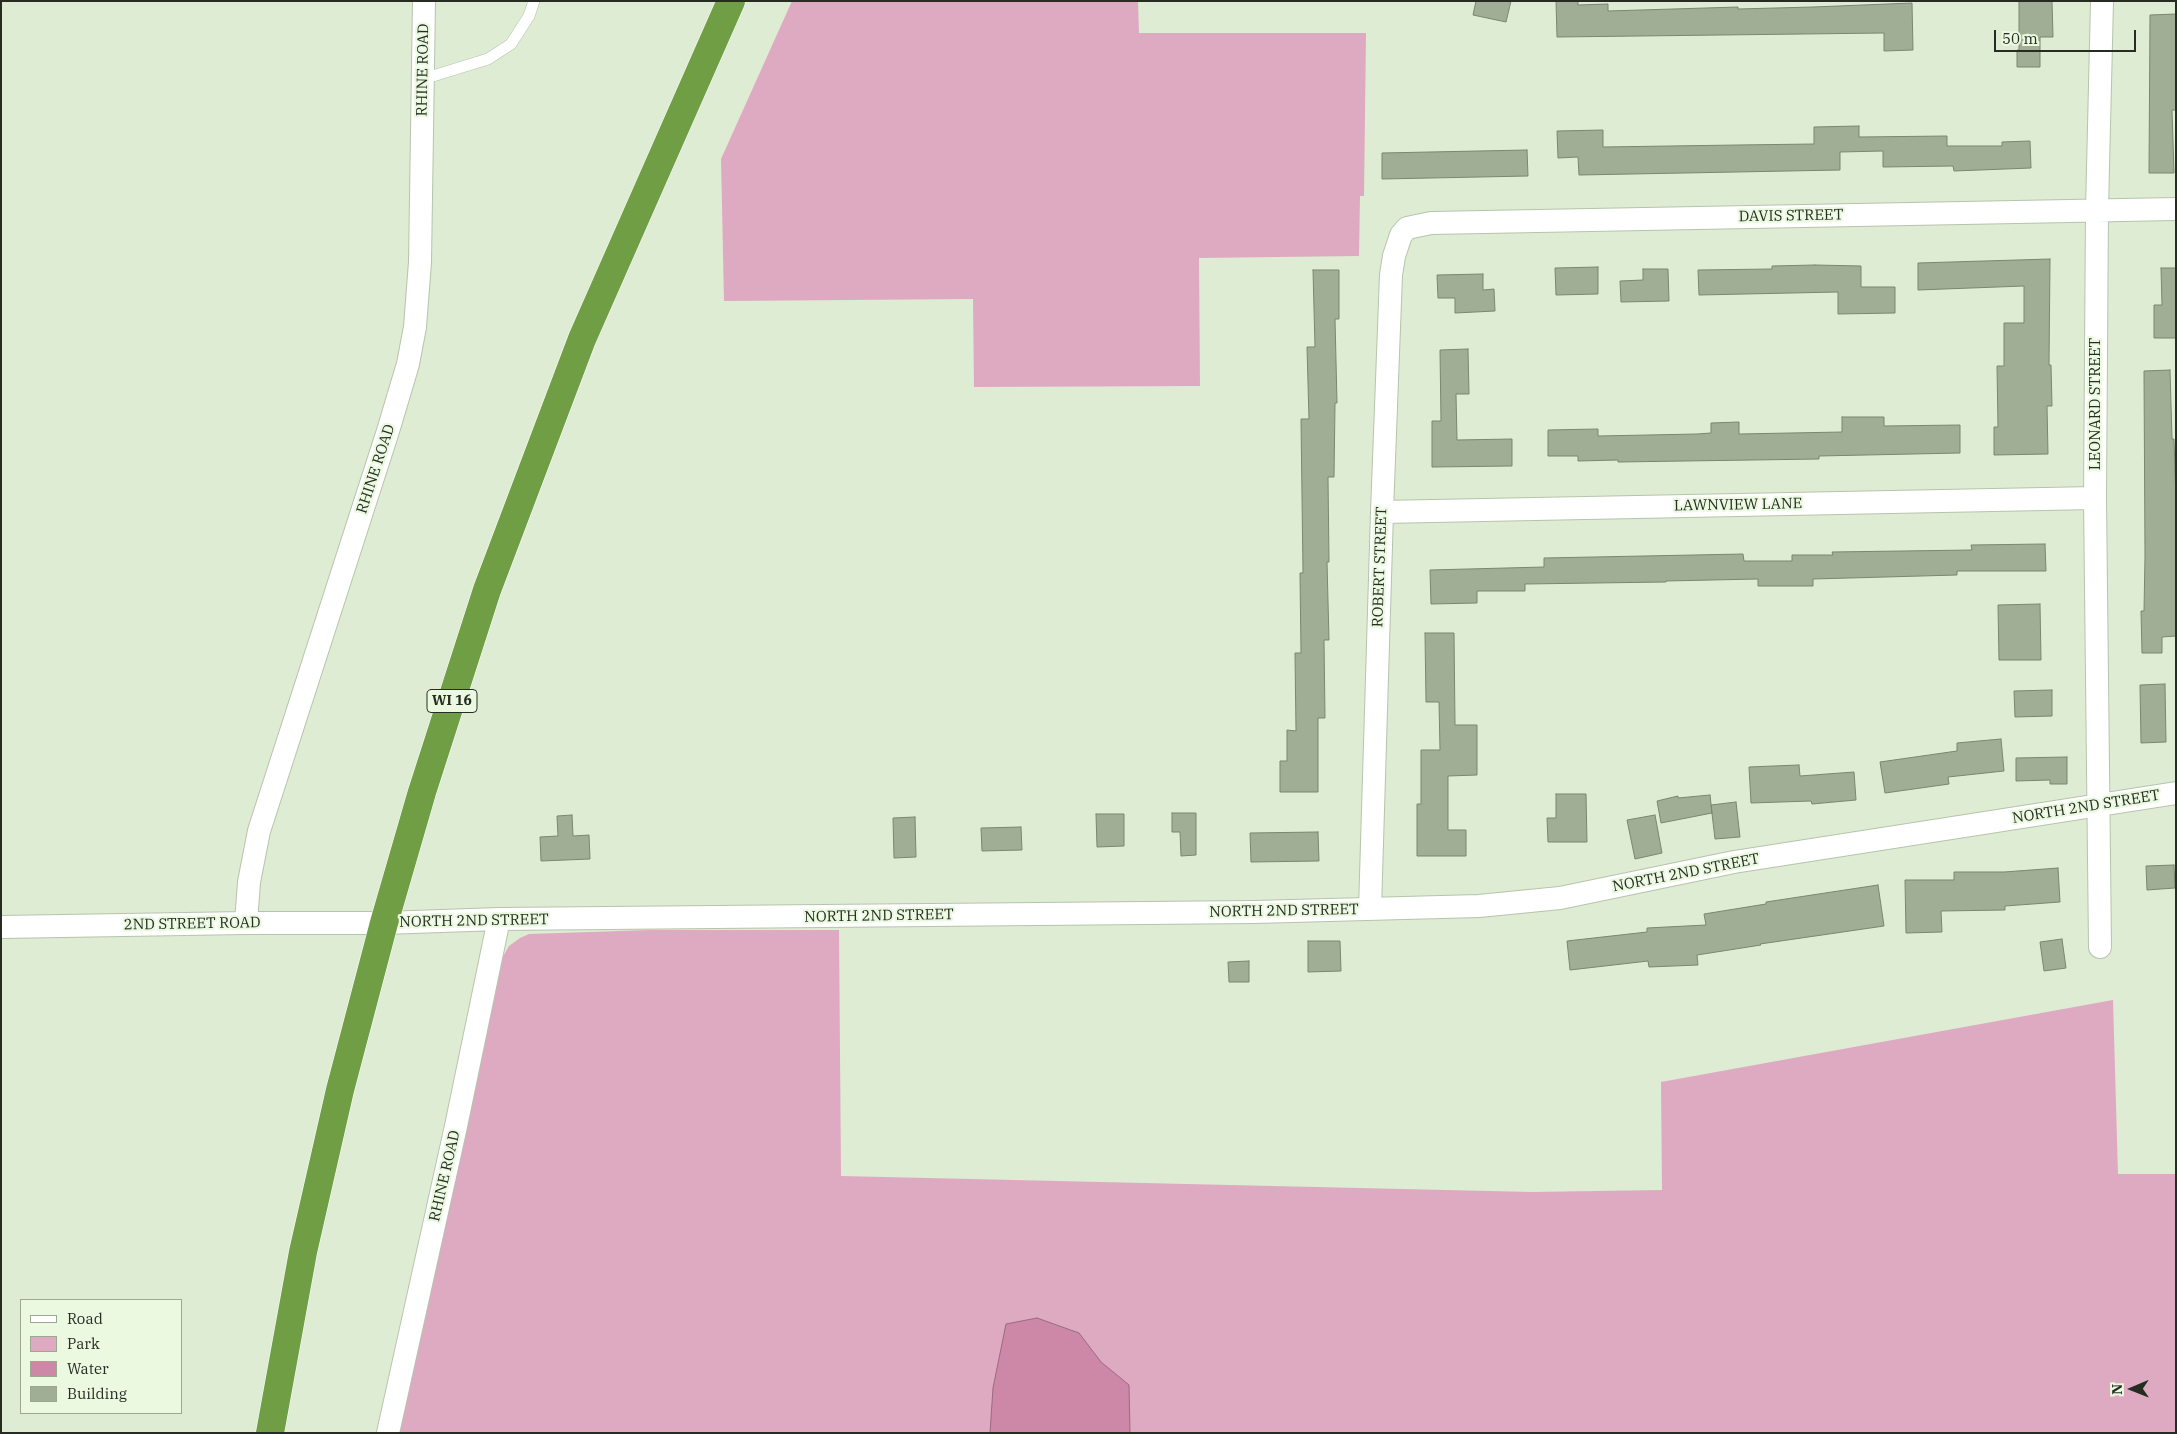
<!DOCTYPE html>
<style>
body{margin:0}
#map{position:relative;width:2177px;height:1434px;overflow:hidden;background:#ddecd3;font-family:"IBM Plex Serif",serif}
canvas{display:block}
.frame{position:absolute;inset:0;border:2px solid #272c23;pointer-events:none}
.legend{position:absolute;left:20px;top:1299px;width:162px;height:115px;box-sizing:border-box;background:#eaf9e0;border:1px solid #9ca794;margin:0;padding:6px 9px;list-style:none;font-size:15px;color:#272c23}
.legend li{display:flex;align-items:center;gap:10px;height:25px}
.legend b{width:25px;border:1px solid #9ca794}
.north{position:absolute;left:2107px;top:1364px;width:50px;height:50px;-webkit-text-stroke:4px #eaf9e0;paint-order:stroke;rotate:269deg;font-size:14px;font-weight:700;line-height:20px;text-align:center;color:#272c23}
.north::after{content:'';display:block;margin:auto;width:18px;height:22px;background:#272c23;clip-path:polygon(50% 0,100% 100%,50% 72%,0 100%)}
.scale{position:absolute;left:1994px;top:30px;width:142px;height:22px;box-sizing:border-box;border:2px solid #272c23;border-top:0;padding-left:6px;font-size:15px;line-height:18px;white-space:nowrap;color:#272c23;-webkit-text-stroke:4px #eaf9e0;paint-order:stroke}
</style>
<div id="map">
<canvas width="2177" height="1434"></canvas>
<div class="frame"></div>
<ul class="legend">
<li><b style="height:6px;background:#fff"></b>Road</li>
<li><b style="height:14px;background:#deaac1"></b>Park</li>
<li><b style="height:14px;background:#cc88a6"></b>Water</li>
<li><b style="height:14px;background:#a0ae96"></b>Building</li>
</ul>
<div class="north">N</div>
<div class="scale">50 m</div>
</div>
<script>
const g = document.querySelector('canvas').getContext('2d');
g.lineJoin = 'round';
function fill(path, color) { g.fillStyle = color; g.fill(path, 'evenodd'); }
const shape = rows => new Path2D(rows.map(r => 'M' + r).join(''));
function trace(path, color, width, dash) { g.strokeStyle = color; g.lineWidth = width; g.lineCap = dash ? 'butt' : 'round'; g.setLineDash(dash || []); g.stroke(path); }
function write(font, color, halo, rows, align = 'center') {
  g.font = font + ' "IBM Plex Serif",serif'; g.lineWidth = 4.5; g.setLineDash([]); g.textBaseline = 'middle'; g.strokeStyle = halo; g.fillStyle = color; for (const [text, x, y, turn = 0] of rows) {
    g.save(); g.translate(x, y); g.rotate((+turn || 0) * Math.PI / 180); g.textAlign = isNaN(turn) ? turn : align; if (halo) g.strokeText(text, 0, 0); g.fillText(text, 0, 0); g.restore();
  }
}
const green = shape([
 [792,1,1138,1,1139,33,1366,33,1364,196,1360,196,1359,256,1199,258,1200,386,974,387,973,299,724,301,721,159],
 [650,930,839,930,841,1176,1532,1192,1662,1190,1661,1082,2113,1000,2118,1174,2176,1174,2176,1433,393,1433,501,960,509,946,520,938,529,934]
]);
const water = shape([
 [1037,1318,1079,1333,1101,1362,1129,1385,1130,1433,990,1433,993,1388,1006,1324,1037,1318]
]);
const building = shape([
 [1476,1,1511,1,1506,22,1473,15,1476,1],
 [1556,1,1578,1,1578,5,1608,4,1608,11,1738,7,1738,9,1813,7,1912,3,1913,50,1884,51,1884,33,1557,37,1556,1],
 [2019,1,2052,1,2053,37,2040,37,2040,67,2017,67,2017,50,2019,50,2019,1],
 [2176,14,2176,110,2172,110,2174,173,2149,173,2150,15,2176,14],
 [1859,126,1859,137,1947,136,1947,146,2002,146,2002,142,2030,141,2031,168,1954,171,1953,166,1883,167,1883,151,1840,152,1840,170,1579,175,1578,157,1558,158,1557,131,1603,130,1603,147,1737,145,1814,144,1814,127,1859,126],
 [1527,150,1528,176,1382,179,1382,153,1527,150],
 [2050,259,2049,365,2051,365,2052,406,2047,406,2048,454,1994,455,1994,427,1998,427,1997,366,2004,366,2004,323,2024,323,2024,286,1918,290,1918,263,2050,259],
 [1815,265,1861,266,1861,287,1895,287,1895,313,1838,314,1838,292,1699,295,1698,270,1772,269,1772,266,1815,265],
 [1598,267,1598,294,1556,295,1555,268,1598,267],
 [2161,268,2176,268,2176,338,2154,338,2154,305,2162,305,2161,268],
 [1643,269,1668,269,1669,301,1621,302,1620,281,1643,280,1643,269],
 [1313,270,1339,270,1339,319,1335,319,1337,403,1335,403,1334,477,1328,477,1329,562,1327,562,1329,640,1324,640,1325,718,1318,718,1318,792,1280,792,1280,761,1287,761,1287,730,1296,731,1295,653,1301,653,1300,573,1303,573,1301,419,1309,419,1307,347,1315,347,1313,270],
 [1483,274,1483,290,1494,289,1495,311,1455,313,1455,298,1438,298,1437,275,1483,274],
 [1468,349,1469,394,1456,394,1457,440,1512,439,1512,466,1432,467,1432,421,1441,421,1440,350,1468,349],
 [2170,370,2172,439,2174,439,2176,502,2176,636,2162,637,2162,653,2142,653,2141,611,2144,611,2145,556,2144,371,2170,370],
 [1842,417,1884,417,1884,426,1960,425,1960,453,1819,456,1819,459,1618,462,1618,460,1578,461,1578,456,1548,456,1548,430,1598,429,1598,436,1697,434,1711,433,1711,423,1739,422,1739,434,1842,432,1842,417],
 [2045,544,2046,571,1957,571,1957,575,1813,579,1813,586,1758,586,1758,579,1666,581,1666,582,1525,584,1525,591,1477,591,1477,603,1431,604,1430,570,1544,567,1544,558,1743,554,1744,561,1792,561,1792,555,1833,555,1832,552,1972,550,1971,545,2045,544],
 [2040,604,2041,660,1999,660,1998,605,2040,604],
 [1425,633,1454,633,1455,725,1477,725,1477,775,1448,776,1448,830,1466,830,1466,856,1417,856,1417,804,1421,804,1421,750,1440,750,1439,702,1426,702,1425,633],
 [2165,684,2166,742,2141,743,2140,685,2165,684],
 [2052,690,2052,716,2015,717,2014,691,2052,690],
 [2001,739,2004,771,1948,777,1949,784,1885,793,1880,762,1957,751,1957,743,2001,739],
 [2067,757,2067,784,2050,784,2050,780,2016,781,2016,758,2067,757],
 [1799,765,1800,776,1854,772,1856,800,1812,804,1811,801,1751,803,1749,767,1799,765],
 [1556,794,1586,794,1587,842,1548,842,1547,818,1556,818,1556,794],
 [1710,795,1712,813,1661,823,1657,801,1678,796,1678,798,1710,795],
 [1736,802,1740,837,1715,839,1711,805,1736,802],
 [1172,813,1196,813,1196,855,1181,856,1180,832,1172,832,1172,813],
 [1096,814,1124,814,1124,846,1097,847,1096,814],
 [572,815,573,836,589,835,590,859,541,861,540,837,558,836,557,816,572,815],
 [1655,815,1662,853,1635,859,1627,820,1655,815],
 [915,817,916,857,894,858,893,818,915,817],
 [1021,827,1022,850,982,851,981,828,1021,827],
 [1318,832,1319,861,1251,862,1250,833,1318,832],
 [2174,865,2175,888,2147,890,2146,866,2174,865],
 [2058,868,2060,902,2005,906,2005,910,1941,911,1942,932,1906,933,1905,880,1954,880,1954,872,2004,872,2058,868],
 [1878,885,1884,926,1760,944,1761,945,1697,955,1698,965,1649,967,1648,961,1570,970,1567,941,1647,932,1647,928,1706,925,1704,914,1766,904,1766,902,1878,885],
 [2062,939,2066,968,2044,971,2040,942,2062,939],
 [1308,941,1340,941,1341,971,1308,972,1308,941],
 [1249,961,1249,982,1229,982,1228,962,1249,961]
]);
const lane = shape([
 [423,79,488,59,511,44,529,16,534,1]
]);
const street = shape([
 [1382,512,2095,498],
 [1370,909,1382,512,1391,275,1394,256,1401,235,1407,228,1431,223,2176,209],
 [246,923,249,882,259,831,388,431,408,364,415,327,420,262,424,1],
 [1,927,246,923,384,923,499,919,1254,912,1479,906,1560,898,1734,862,2176,793],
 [2100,947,2095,498,2097,210,2102,1],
 [388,1433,456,1126,499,919]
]);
const highway = shape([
 [270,1433,303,1252,340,1090,384,923,422,792,487,590,582,339,731,1]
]);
const shields = [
 [452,701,50]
];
const shieldNames = [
 ["WI 16",452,701]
];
const streetNames = [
 ["RHINE ROAD",423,70,-89],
 ["DAVIS STREET",1791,216,-1],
 ["LEONARD STREET",2096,404,-90],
 ["RHINE ROAD",376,469,-72],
 ["LAWNVIEW LANE",1738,505,-1],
 ["ROBERT STREET",1380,567,-88],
 ["NORTH 2ND STREET",2086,807,-9],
 ["NORTH 2ND STREET",1686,873,-11],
 ["NORTH 2ND STREET",1284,911,-1],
 ["NORTH 2ND STREET",879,916,-1],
 ["NORTH 2ND STREET",474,921,-1],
 ["2ND STREET ROAD",192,924,-1],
 ["RHINE ROAD",445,1176,-77]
];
fill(green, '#deaac1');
fill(water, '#cc88a6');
trace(water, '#9a6c7f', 1);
fill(building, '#a0ae96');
trace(building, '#798770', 1);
trace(lane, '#b6c4ac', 12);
trace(street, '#b6c4ac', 24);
trace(highway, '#fff', 29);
trace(lane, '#fff', 11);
trace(street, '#fff', 22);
trace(highway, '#6f9e45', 28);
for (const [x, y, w] of shields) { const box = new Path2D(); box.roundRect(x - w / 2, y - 11.5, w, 23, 4); g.fillStyle = '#eaf9e0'; g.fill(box); trace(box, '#272c23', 1); }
write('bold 14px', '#272c23', null, shieldNames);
write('15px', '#272c23', '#eaf9e0', streetNames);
</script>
